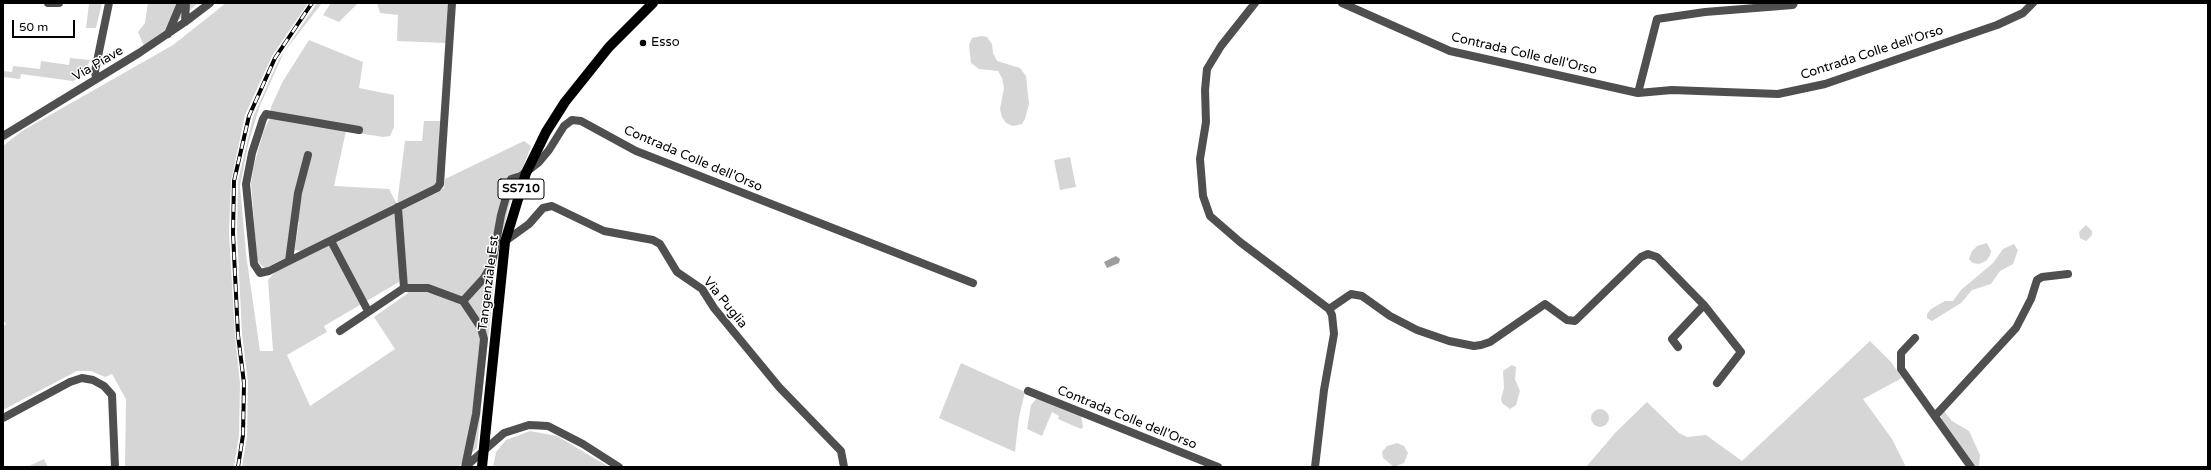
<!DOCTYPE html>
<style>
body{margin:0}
#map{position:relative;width:2211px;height:470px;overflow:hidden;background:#fff;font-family:"Varela Round",sans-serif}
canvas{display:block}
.frame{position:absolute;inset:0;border:4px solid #000;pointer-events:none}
.scale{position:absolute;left:12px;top:20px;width:63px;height:18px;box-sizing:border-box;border:2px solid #000;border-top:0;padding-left:5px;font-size:12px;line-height:14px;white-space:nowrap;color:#000;-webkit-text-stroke:3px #fff;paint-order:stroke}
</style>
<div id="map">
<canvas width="2211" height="470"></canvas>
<div class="frame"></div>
<div class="scale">50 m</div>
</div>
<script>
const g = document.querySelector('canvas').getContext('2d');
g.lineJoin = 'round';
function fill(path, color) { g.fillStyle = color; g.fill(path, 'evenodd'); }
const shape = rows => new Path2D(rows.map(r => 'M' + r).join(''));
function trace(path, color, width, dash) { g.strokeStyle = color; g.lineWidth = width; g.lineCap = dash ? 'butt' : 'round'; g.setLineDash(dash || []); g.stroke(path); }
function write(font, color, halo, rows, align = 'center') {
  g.font = font + ' "Varela Round",sans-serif'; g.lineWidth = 3; g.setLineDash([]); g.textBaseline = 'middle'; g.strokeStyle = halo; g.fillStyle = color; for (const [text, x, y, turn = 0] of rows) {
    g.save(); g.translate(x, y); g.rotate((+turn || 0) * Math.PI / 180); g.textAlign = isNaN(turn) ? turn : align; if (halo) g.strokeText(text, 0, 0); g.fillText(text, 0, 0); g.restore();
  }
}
const green = shape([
 [80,3,102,3,96,28,86,28,89,4],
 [148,3,198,3,156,40,144,46,138,32,145,23],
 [226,3,308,3,272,56,245,115,231,181,229,233,235,335,240,384,239,435,234,467,125,467,126,399,112,374,105,377,91,371,77,371,3,410,3,326,6,324,3,320,3,146,22,131,173,45],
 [317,3,322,3,284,52,259,108,248,145,240,186,246,254,260,351,273,351,268,280,275,272,396,212,400,277,399,282,324,326,327,332,325,333,287,355,310,406,395,349,374,317,408,293,402,207,444,188,445,179,524,141,531,146,509,206,496,263,477,448,458,467,242,467,247,436,248,383,242,334,237,233,238,181,253,117,279,59],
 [331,3,358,3,339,22,323,15],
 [377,3,449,3,446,43,397,41,398,15,380,13],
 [981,36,987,37,992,44,993,53,997,61,1020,68,1026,76,1029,104,1025,119,1022,124,1013,126,1006,123,1002,117,1000,109,1004,88,1002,78,998,71,979,69,971,63,969,45,972,38],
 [309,40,363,62,359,88,394,95,394,127,390,136,383,137,346,131,334,186,389,189,397,204,405,141,422,141,424,121,440,121,438,180,435,186,301,251,295,250,295,248,299,222,292,221,288,255,285,259,265,268,259,263,257,260,251,183,254,165,264,130,270,118,271,107,283,81],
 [70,58,90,60,86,70,79,78,73,81,21,74,20,79,3,77,3,71,12,72,13,66,40,69,41,61,69,65],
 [1070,157,1076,187,1060,190,1054,160],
 [2086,225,2092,231,2092,235,2086,241,2080,238,2079,232],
 [1987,243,1991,251,1990,256,1986,261,1979,264,1973,263,1969,259,1972,251,1977,246],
 [2014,244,2018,250,2013,264,2000,271,1991,284,1972,290,1961,303,1932,321,1927,318,1927,314,1931,309,1945,301,1953,301,1961,290,1993,263,2003,249],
 [1870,341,1891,362,1902,378,1863,399,1892,439,1906,467,1586,467,1616,432,1647,402,1679,433,1687,437,1706,435,1742,461],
 [961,363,1025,392,1019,417,1015,452,939,418],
 [1512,365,1516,367,1515,379,1520,391,1516,405,1510,409,1502,403,1501,399,1504,388,1503,371],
 [1038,397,1081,416,1083,427,1081,429,1058,419,1059,416,1052,412,1042,436,1027,429,1031,405],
 '1591 418a9 9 0 1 1 18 0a9 9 0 1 1-18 0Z',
 [1943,410,1952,421,1969,431,1980,455,1979,466,1975,467,1942,419,1941,414],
 [530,431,557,436,609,467,493,467,496,452,506,440],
 [1397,443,1404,446,1408,453,1404,463,1394,467,1383,458,1382,452,1387,446],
 [44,459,48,467,27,467]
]);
const water = shape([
 [1116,256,1120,259,1119,263,1107,268,1104,262]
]);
const minor = shape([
 [48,3,59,3],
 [1255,3,1221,46,1207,69,1205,90,1206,122,1200,159,1203,196,1210,216,1240,242,1329,309,1332,315,1334,334,1324,390,1315,467],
 [1342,3,1450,51,1638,93,1672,90,1778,94,1825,84,1997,25,2023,13,2033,3],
 [185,22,186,3],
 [168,34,181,3],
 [96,78,95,71,109,3],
 [1638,93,1657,19,1705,12,1793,5,1794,3],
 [3,136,139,53,185,22,210,3],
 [308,155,298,193,289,261,437,188,440,184,452,3],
 [398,207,404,288],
 [331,241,368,311],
 [504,242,529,224,543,208,552,206,604,231,653,240,660,244,677,272,702,289,714,308,779,387,841,451,844,467],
 [289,261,269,271,260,273,254,264,246,184,252,153,263,119,266,114,359,130],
 [1329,309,1351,294,1362,296,1390,316,1417,330,1449,341,1474,346,1481,345,1490,342,1545,304,1567,320,1575,321,1641,257,1648,254,1657,257,1704,305,1741,352,1717,383],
 [340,331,404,288,428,288,463,301],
 [1915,338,1901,353,1901,369,1971,467],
 [1678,347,1672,339,1704,305],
 [1028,391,1218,467],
 [1935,416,2016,328,2031,299,2037,280,2042,277,2068,274],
 [3,418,70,382,82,378,93,380,104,386,112,395,115,467],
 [465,467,476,414,484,339,481,328,463,301,484,278,492,264,501,215,511,179,521,176,539,162,549,150,564,126,572,120,581,121,636,151,973,283],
 [465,467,504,433,529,425,548,426,583,444,619,467]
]);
const primary = shape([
 [482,467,505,242,526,173,546,132,565,102,609,47,653,3]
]);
const rail = shape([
 [238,467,243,435,244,383,238,335,233,233,234,181,249,116,275,58,312,3]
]);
const markers = [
 [643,43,4,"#000"]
];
const shields = [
 [521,189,46]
];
const shieldNames = [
 ["SS710",521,189]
];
const poiNames = [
 ["Esso",651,43]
];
const streetNames = [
 ["Contrada Colle dell'Orso",1872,53,-18],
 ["Contrada Colle dell'Orso",1524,54,13],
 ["Via Piave",98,64,-30],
 ["Contrada Colle dell'Orso",693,159,23],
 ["Tangenziale Est",489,283,-83],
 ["Via Puglia",725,303,51],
 ["Contrada Colle dell'Orso",1127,418,22]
];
fill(green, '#d6d6d6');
fill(water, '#9d9d9d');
trace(minor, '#4f4f4f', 8);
trace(primary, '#000', 10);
trace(rail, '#000', 4);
trace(rail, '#fff', 2.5, [8]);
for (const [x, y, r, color] of markers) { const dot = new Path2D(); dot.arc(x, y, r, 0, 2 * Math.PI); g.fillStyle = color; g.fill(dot); trace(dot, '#fff', 1.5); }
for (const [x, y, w] of shields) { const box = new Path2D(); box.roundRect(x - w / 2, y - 10, w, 20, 3); g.fillStyle = '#fff'; g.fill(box); trace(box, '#000', 1); }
write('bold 12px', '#000', null, shieldNames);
write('13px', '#000', '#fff', poiNames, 'left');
write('13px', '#000', '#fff', streetNames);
</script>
